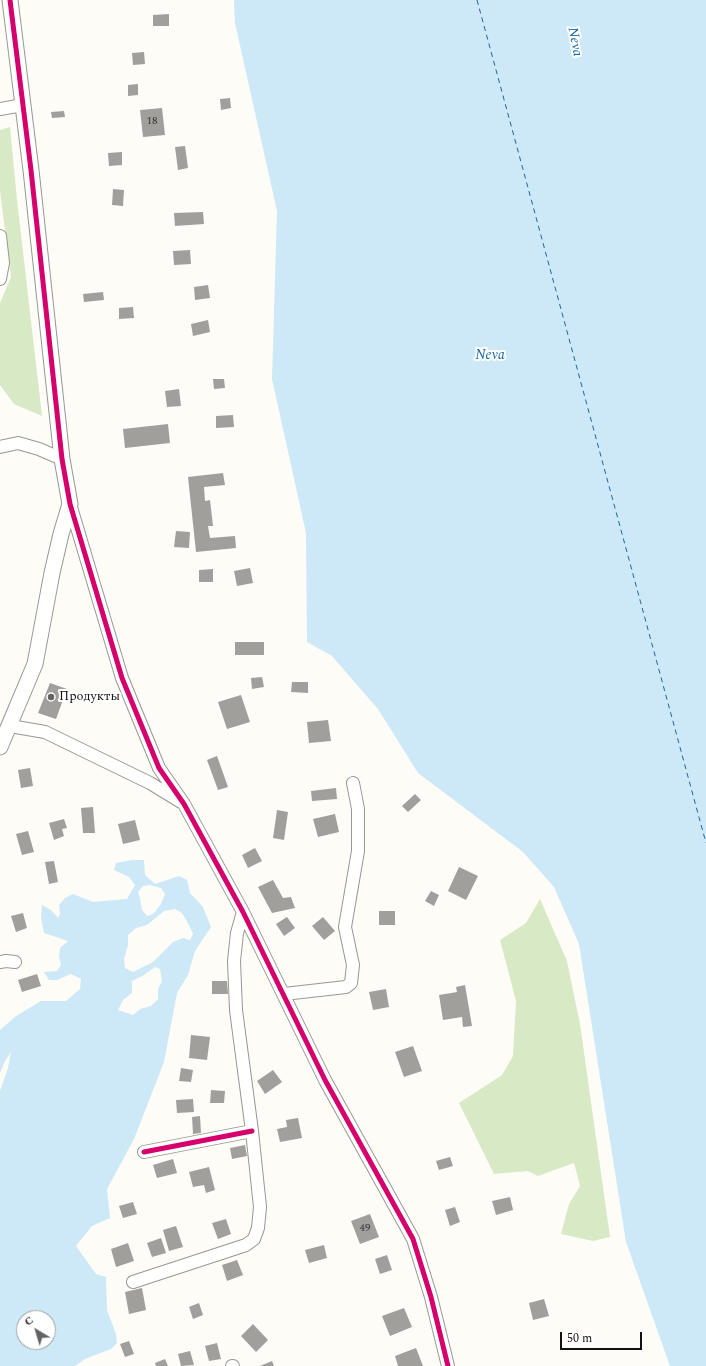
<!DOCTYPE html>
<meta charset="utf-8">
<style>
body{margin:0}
#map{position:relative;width:706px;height:1366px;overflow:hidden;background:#fdfcf7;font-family:Spectral,serif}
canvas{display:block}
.north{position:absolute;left:16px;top:1310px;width:40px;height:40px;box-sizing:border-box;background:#fff;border:1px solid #a0a0a0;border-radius:50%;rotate:322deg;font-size:11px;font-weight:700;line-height:16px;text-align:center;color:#111}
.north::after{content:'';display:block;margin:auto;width:14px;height:18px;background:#646362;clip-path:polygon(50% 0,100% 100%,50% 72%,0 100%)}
.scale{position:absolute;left:560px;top:1332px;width:82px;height:18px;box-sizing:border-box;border:2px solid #111;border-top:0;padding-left:5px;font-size:12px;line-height:14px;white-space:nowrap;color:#111;-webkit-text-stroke:3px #fff;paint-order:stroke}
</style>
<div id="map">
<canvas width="706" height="1366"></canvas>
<div class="north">С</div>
<div class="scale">50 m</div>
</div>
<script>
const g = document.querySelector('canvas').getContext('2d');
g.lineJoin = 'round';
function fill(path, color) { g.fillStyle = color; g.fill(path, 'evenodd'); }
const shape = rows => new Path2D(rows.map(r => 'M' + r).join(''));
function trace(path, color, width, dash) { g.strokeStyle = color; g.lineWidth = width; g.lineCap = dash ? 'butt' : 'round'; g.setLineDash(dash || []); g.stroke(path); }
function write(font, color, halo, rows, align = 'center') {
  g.font = font + ' Spectral,serif'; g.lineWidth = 4; g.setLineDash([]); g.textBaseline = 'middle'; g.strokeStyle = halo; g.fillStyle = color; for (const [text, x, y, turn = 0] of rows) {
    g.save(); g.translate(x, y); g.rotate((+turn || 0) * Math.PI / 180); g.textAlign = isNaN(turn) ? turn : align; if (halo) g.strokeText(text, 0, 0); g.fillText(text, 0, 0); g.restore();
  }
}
const forest = shape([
 [10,127,17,200,42,416,14,404,0,385,0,303,11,277,0,191,0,130],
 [540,899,567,961,580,1024,610,1237,593,1241,561,1234,569,1204,580,1186,574,1163,538,1176,528,1171,494,1174,459,1103,502,1075,513,1056,516,1001,500,940,526,923]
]);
const water = shape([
 [234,0,706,0,706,1366,670,1366,626,1242,579,944,554,887,523,852,418,773,378,709,332,656,307,642,306,533,272,379,277,211,235,23],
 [132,860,144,860,145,875,155,884,179,876,187,880,190,893,203,907,211,927,195,951,188,975,177,993,164,1062,134,1139,107,1189,110,1218,92,1226,76,1246,96,1274,106,1277,107,1310,116,1334,117,1343,111,1349,85,1359,75,1366,0,1366,0,1091,8,1068,11,1052,5,1061,0,1073,0,1030,16,1016,41,1001,66,1001,80,989,81,979,71,974,57,980,49,980,44,972,57,971,61,965,59,956,60,948,68,941,44,933,41,918,42,905,51,910,58,918,60,914,59,905,65,898,73,894,93,902,127,899,135,885,129,877,114,870,116,863],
 [150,885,161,888,165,894,161,904,153,914,147,916,142,910,140,898,138,892,143,886],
 [175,909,182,913,189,925,193,934,190,940,183,938,173,942,153,962,133,972,125,968,124,959,128,945,128,935,136,928,147,925,164,911],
 [155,967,160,969,162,981,158,989,158,999,151,1006,140,1009,133,1015,118,1010,123,1000,132,993,132,981,144,975],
 [24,1318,48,1318,48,1342,24,1342]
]);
const ferry = shape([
 [477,0,706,843]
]);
const building = shape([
 [169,14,169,26,153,26,153,15],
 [144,52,145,64,133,65,132,53],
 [138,84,138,95,128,96,128,85],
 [230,98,231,108,221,110,220,99],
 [162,108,165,135,143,137,140,110],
 [64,111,65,117,52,118,51,112],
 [185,146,188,168,178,170,175,147],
 [122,152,122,165,109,166,108,153],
 [113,189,124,190,123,206,112,205],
 [203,212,204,224,175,226,174,213],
 [190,250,191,264,174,265,173,251],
 [208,285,210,298,195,300,194,287],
 [103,292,104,300,84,302,83,294],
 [133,307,134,318,119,319,119,308],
 [208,320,210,332,193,336,191,324],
 [213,379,224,379,225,388,214,389],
 [179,389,181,406,167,407,165,391],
 [233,415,234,427,216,428,216,416],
 [168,424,170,443,125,448,123,429],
 [223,473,225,485,204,487,205,501,210,500,213,526,208,526,210,538,235,536,236,548,196,552,188,477],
 [176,531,190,532,189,548,174,547],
 [250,568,253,583,237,586,234,571],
 [213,569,213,582,199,582,199,570],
 [235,642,264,642,264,655,235,655],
 [262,677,264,687,252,689,251,678],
 [292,682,308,682,308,693,291,692],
 [50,683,67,689,56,719,38,713],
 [241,695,250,722,227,729,218,702],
 [328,720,331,741,309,743,307,722],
 [217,756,228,787,218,790,207,760],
 [30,768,33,786,21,788,18,770],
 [336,788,337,799,312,801,311,791],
 [415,794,421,800,408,812,402,806],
 [93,807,95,833,83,833,81,808],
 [277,810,288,812,284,840,273,838],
 [335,814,339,832,318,837,313,819],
 [64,819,67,828,62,829,64,836,54,840,49,823],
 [135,820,140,840,123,844,118,824],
 [28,831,34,852,22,855,16,834],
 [255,848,262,861,248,868,242,855],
 [54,861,58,882,49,884,45,862],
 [459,867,478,876,466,900,448,891],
 [273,880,283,898,291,897,295,908,272,913,258,887],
 [431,891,439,895,434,906,425,901],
 [379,911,395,911,395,925,379,925],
 [23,913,27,928,16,932,11,916],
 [287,917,295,928,284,936,276,924],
 [323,917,335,931,324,940,312,926],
 [37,974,41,986,22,992,18,980],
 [212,981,227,981,228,994,212,994],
 [465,985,472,1026,463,1027,462,1017,443,1020,439,995,457,992,456,987],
 [386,989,389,1007,373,1010,369,992],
 [191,1035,210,1037,207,1060,189,1058],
 [413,1046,422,1071,404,1077,395,1052],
 [181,1068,193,1070,191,1082,179,1081],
 [273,1070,282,1082,265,1094,257,1081],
 [211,1090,225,1091,224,1103,210,1103],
 [193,1099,194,1112,177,1113,176,1100],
 [200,1116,201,1133,193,1134,192,1117],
 [298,1118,302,1138,280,1142,277,1129,287,1127,286,1120],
 [245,1145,247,1156,232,1159,230,1148],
 [450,1157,453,1166,439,1170,436,1161],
 [173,1159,177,1173,157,1178,153,1165],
 [209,1167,215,1190,206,1193,204,1185,193,1187,189,1172],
 [510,1197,513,1210,496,1215,492,1201],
 [133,1202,137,1214,123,1218,119,1206],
 [455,1207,460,1222,450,1226,445,1210],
 [370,1214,379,1237,360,1244,351,1221],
 [226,1219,231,1234,218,1239,212,1223],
 [176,1226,183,1247,169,1251,163,1230],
 [161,1238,166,1253,152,1257,147,1243],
 [128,1243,134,1261,116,1267,111,1249],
 [324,1245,327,1258,309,1263,305,1250],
 [387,1255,392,1270,380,1274,375,1259],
 [237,1260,243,1275,227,1281,222,1265],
 [142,1288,146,1310,129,1314,125,1292],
 [544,1299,549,1316,533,1320,529,1303],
 [199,1303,203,1315,193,1319,189,1307],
 [404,1308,412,1327,390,1336,382,1316],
 [253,1324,268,1340,256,1352,241,1336],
 [129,1341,134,1354,125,1357,120,1344],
 [217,1343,221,1359,209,1361,205,1346],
 [416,1348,423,1366,398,1366,395,1356],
 [190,1351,194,1365,181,1366,178,1354],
 [165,1359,168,1366,156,1366,155,1363],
 [272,1361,274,1366,260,1366]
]);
const minor = shape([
 [0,109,23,105],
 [0,236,3,263,0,279],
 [0,447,18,443,39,449,62,459],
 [70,504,122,678,159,768,184,804,243,912,325,1080,413,1239,431,1297,448,1366],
 [10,726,45,732,150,783,181,802],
 [0,962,6,961,15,962],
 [284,994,346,987,351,983,353,965,345,927,358,851,358,809,353,783],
 [144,1152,252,1131],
 [133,1282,246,1245,254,1239,258,1228,260,1207,252,1131,236,1010,234,961,237,933,243,912],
 [232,1366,233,1366]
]);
const tertiary = shape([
 [0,747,35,664,52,573,61,534,70,504,62,459,31,170,10,0]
]);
const cycleway = shape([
 [10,0,31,170,62,459,70,504,122,678,159,768,184,804,243,912,325,1080,413,1239,431,1297,448,1366],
 [144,1152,252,1131]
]);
const markers = [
 [51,697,4,"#646362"]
];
const numberNames = [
 ["18",152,122],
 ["49",365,1229]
];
const poiNames = [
 ["Продукты",59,697]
];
const waterNames = [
 ["Neva",574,42,79],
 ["Neva",490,356]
];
fill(forest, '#d8eac5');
fill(water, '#cde8f7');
trace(ferry, '#1768a6', 1, [5, 4]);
fill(building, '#a19f9c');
trace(minor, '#979795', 14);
trace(tertiary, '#979795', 17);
trace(minor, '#fffffe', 12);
trace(tertiary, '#fffffe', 15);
trace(cycleway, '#d6006c', 5);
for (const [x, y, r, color] of markers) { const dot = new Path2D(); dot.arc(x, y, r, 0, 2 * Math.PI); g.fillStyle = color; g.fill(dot); trace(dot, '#fff', 1.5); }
write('11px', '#353434', null, numberNames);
write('13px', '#111', '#fff', poiNames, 'left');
write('italic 14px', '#1768a6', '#fff', waterNames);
</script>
